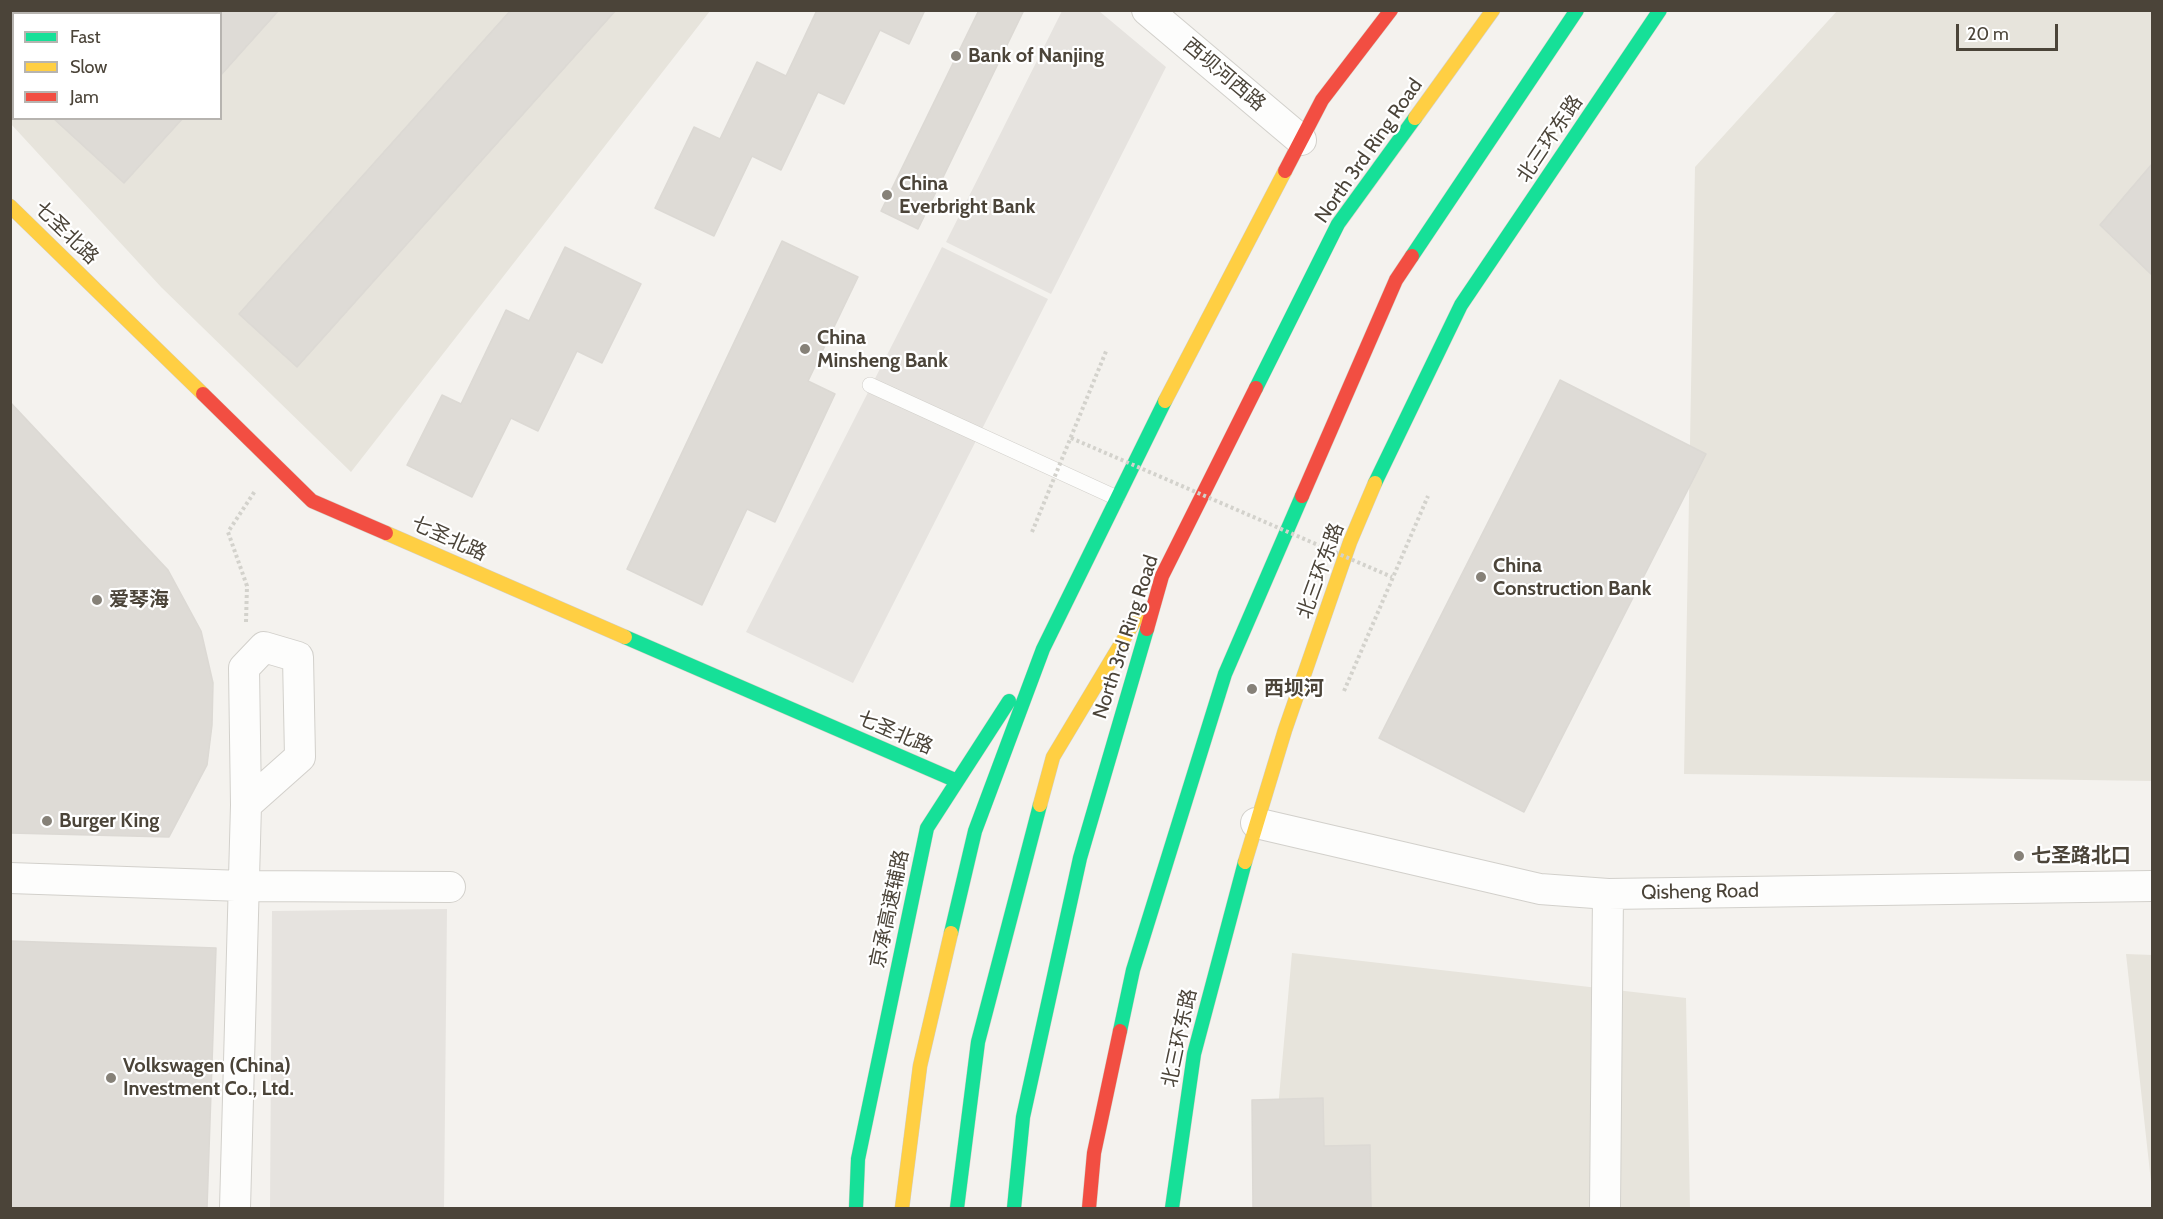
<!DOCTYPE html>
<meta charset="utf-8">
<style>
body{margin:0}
#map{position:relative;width:2163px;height:1219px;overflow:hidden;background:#f4f2ee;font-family:Cabin,sans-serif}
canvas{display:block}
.frame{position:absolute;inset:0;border:12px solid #4b4439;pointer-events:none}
.legend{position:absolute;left:12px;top:12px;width:210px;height:108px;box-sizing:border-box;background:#fff;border:2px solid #b7b4b0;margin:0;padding:8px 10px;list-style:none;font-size:18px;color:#4b4439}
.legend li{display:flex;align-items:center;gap:12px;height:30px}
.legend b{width:30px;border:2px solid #b7b4b0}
.scale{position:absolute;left:1956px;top:24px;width:102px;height:27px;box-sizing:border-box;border:3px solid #4b4439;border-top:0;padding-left:8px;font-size:18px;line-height:21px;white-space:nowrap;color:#4b4439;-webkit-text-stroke:4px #fff;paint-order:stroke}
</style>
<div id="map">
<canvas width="2163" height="1219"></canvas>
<div class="frame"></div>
<ul class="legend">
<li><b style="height:8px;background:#16e098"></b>Fast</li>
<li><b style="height:8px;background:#ffcf43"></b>Slow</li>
<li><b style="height:8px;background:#f24e42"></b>Jam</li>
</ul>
<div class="scale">20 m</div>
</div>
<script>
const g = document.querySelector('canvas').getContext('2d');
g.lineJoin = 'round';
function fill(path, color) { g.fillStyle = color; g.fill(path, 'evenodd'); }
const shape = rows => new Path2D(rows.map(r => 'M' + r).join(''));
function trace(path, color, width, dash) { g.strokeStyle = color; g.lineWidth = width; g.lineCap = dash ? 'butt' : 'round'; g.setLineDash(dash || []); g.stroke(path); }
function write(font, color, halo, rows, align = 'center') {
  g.font = font + ' Cabin,"Noto Sans SC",sans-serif'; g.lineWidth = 4.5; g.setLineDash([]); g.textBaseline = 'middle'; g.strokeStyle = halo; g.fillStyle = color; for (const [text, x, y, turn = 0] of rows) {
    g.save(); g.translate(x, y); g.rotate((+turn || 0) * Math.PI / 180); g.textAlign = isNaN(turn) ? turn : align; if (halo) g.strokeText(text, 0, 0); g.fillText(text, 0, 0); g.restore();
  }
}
const residential = shape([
 [11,11,710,11,351,472,161,287,11,124],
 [14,14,220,14,220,118,14,118],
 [1837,11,2152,11,2152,781,1684,774,1695,167],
 [1292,953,1686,998,1690,1208,1269,1208],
 [2126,954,2152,955,2152,1191]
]);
const parking = shape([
 [1062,11,1099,11,1166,67,1051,294,946,242],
 [942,247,1048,299,853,683,746,632],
 [447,909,444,1208,270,1208,272,911]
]);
const building = shape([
 [133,10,279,10,220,76,220,14,131,14,133,10],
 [511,10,616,10,297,367,239,314,511,10],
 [817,10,925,10,909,44,880,30,844,104,818,92,781,170,752,156,714,236,655,208,694,127,720,139,757,62,786,76,817,10],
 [979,10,1024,10,918,229,881,211,979,10],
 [53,118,183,118,124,183,53,118],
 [2152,164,2152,275,2100,225,2152,164],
 [782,241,858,277,808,381,835,394,775,522,747,509,702,605,627,569,782,241],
 [565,247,641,284,602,363,577,351,538,431,511,418,472,497,407,465,442,395,461,404,506,310,529,321,565,247],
 [1560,380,1706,454,1524,812,1379,738,1560,380],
 [10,402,168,570,201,631,213,683,212,725,207,765,169,837,10,833,10,402],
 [10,941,216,948,207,1208,10,1208,10,941],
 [1323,1098,1324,1146,1370,1145,1371,1208,1253,1208,1252,1100,1323,1098]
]);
const path = shape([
 [246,622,247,586,228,532,255,491],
 [1344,691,1428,496]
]);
const lane = shape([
 [870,385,1117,498]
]);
const street = shape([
 [1147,10,1301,140],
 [1256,823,1540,889,1608,894,2152,886],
 [10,878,243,886,450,887],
 [235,1208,246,805,244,668,264,647,298,657,300,757,246,805],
 [1605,1208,1608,894]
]);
const fast = shape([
 [1412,256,1577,10],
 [1256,388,1338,224,1415,118],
 [1375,483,1461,305,1660,10],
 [625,637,957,781],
 [951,933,975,831,1043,649,1165,401],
 [1120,1031,1133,970,1225,674,1302,496],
 [856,1208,858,1159,927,828,1009,701],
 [957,1208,978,1042,1040,805],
 [1014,1208,1023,1117,1080,858,1147,629],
 [1172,1208,1194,1054,1245,862]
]);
const slow = shape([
 [1415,118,1493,10],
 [10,206,203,394],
 [1165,401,1285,171],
 [386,533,625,637],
 [1040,805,1053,757,1137,617],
 [1245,862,1285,730,1350,542,1375,483],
 [902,1208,920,1066,951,933]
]);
const jam = shape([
 [1285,171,1322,100,1391,10],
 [203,394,312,501,386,533],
 [1302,496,1396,280,1412,256],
 [1147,629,1162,576,1256,388],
 [1089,1208,1094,1153,1120,1031]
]);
const pathBridge = shape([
 [1071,438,1392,577],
 [1032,532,1107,349]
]);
const markers = [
 [956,56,6,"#868178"],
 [887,195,6,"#868178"],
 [805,349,6,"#868178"],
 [1481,577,6,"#868178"],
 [97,600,6,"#868178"],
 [1252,689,6,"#868178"],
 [47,821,6,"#868178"],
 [2019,856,6,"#868178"],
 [111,1078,6,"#868178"]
];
const poiNames = [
 ["Bank of Nanjing",968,56],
 ["China",899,184],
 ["Everbright Bank",899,207],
 ["China",817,338],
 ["Minsheng Bank",817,361],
 ["China",1493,566],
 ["Construction Bank",1493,589],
 ["爱琴海",109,600],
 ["西坝河",1264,689],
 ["Burger King",59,821],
 ["七圣路北口",2031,856],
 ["Volkswagen (China)",123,1066],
 ["Investment Co., Ltd.",123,1089]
];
const streetNames = [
 ["西坝河西路",1224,75,40],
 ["北三环东路",1550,139,-56],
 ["North 3rd Ring Road",1369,151,-55],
 ["七圣北路",66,233,44],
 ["七圣北路",449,539,24],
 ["北三环东路",1321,571,-70],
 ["North 3rd Ring Road",1126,637,-72],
 ["七圣北路",895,733,23],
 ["Qisheng Road",1700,892,-1],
 ["京承高速辅路",890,909,-78],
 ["北三环东路",1180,1038,-78]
];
fill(residential, '#e7e4dc');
fill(parking, '#e6e3df');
fill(building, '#dedbd6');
trace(building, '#dcd9d4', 1.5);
trace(lane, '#d2d0cb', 16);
trace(street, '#d2d0cb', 32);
trace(fast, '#d3cfc5', 15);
trace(slow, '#d3cfc5', 15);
trace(jam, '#d3cfc5', 15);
trace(path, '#d3d2cc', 4, [3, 3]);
trace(lane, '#fdfdfc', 15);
trace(street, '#fdfdfc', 30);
trace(fast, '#16e098', 14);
trace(slow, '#ffcf43', 14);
trace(jam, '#f24e42', 14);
trace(pathBridge, '#d3d2cc', 4, [3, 3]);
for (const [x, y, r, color] of markers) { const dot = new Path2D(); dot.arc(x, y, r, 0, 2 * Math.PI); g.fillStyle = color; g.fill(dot); trace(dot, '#fff', 2); }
write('bold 20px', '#4b4439', '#fff', poiNames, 'left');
write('20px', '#4b4439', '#fff', streetNames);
</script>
